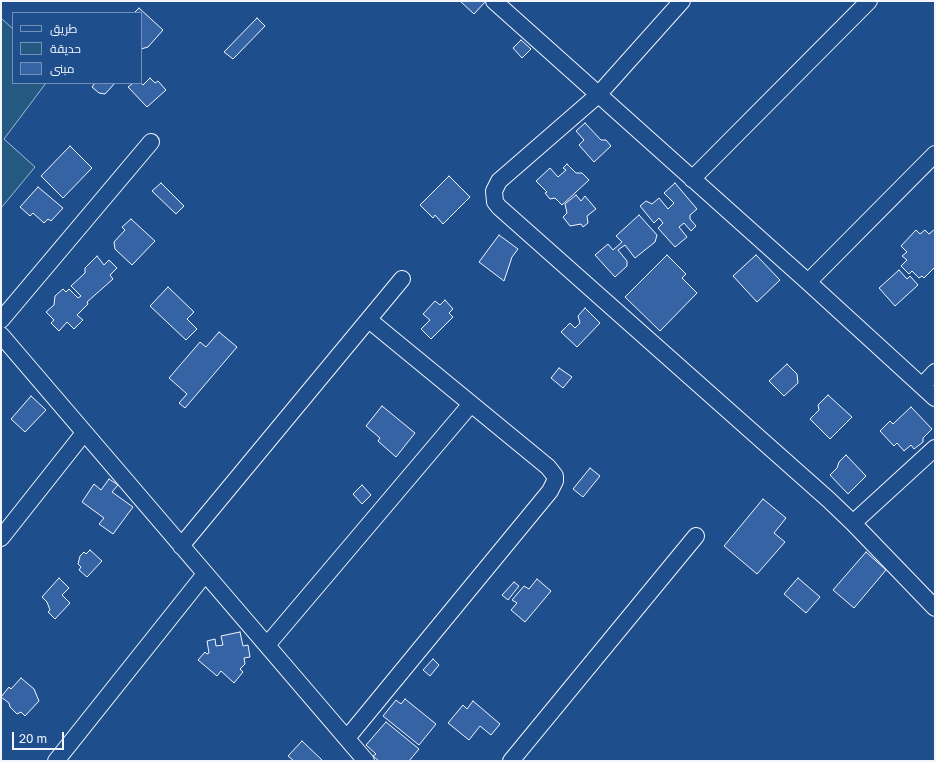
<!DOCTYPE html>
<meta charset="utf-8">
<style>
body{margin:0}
#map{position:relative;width:936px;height:762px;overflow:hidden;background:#1f4e8c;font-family:"Golos Text",Cairo,sans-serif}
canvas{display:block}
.frame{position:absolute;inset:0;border:2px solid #f2f6ff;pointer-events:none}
.legend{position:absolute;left:12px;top:12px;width:130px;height:72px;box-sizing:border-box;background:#1f4e8c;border:1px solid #7391ba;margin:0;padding:5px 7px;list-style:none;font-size:12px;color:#f2f6ff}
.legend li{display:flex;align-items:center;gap:8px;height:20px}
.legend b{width:20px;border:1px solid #7391ba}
.scale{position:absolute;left:12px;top:732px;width:52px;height:18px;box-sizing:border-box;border:2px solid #f2f6ff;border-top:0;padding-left:5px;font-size:12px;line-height:14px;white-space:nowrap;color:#f2f6ff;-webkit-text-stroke:3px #1f4e8c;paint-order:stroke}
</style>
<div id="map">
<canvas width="936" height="762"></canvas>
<div class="frame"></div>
<ul class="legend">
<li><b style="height:5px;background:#1f4e8c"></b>طريق</li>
<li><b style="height:11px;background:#245a82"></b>حديقة</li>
<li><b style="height:11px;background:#3563a3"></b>مبنى</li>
</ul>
<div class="scale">20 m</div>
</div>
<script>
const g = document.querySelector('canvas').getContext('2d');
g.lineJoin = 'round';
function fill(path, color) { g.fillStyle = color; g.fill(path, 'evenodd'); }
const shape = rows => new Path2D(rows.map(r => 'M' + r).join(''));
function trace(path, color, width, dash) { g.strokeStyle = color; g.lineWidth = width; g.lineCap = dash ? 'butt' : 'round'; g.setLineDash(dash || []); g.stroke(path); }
const green = shape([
 [1,18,13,29,13,83,46,83,4,139,35,167,1,208,1,18]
]);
const building = shape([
 [460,1,484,1,485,2,474,14,460,1],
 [139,8,163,30,148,47,141,49,141,13,134,13,139,8],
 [257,18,265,26,233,59,224,52,257,18],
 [521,40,531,49,522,58,513,48,521,40],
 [150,78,155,83,158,81,166,90,147,107,128,87,133,83,141,83,143,85,150,78],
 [95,83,115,83,105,94,99,93,92,87,95,83],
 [585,123,601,140,606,140,611,146,594,162,579,145,584,140,576,131,585,123],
 [70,146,92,168,63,198,41,176,70,146],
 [567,164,576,173,582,173,589,180,562,205,555,198,550,199,545,193,547,192,536,181,550,168,558,177,566,170,563,168,567,164],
 [449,176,470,197,443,224,435,215,433,218,420,205,449,176],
 [161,183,184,206,176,214,152,191,161,183],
 [675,183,697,209,690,215,690,219,696,226,691,231,684,223,679,227,687,237,675,247,658,228,663,223,659,218,654,223,640,206,646,201,652,204,659,198,668,209,674,203,664,193,675,183],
 [38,187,63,208,51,221,48,219,44,223,33,213,30,216,20,207,38,187],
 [576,195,581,201,585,196,596,209,587,216,588,223,583,227,581,224,570,226,563,217,567,213,565,204,576,195],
 [639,215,657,235,655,242,635,258,625,245,618,250,627,261,627,266,615,277,595,255,608,244,613,250,622,242,616,236,639,215],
 [131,219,155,241,132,265,115,249,114,242,125,230,122,227,131,219],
 [935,229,935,267,924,278,922,276,919,278,912,271,909,274,901,266,907,260,902,256,907,252,901,246,916,230,920,234,925,230,929,234,935,229],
 [499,235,518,249,512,257,504,281,479,262,499,235],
 [667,255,686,274,682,278,697,293,660,331,625,297,667,255],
 [756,255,780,280,757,302,733,276,756,255],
 [97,256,104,265,109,260,117,268,110,275,113,279,87,302,88,304,77,315,83,320,74,329,67,322,59,331,51,323,54,320,46,312,54,305,55,296,63,289,66,292,69,289,78,298,81,296,71,286,85,273,85,268,97,256],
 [899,270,907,279,910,276,918,285,895,306,879,288,899,270],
 [168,287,194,312,187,319,197,329,186,340,150,306,168,287],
 [445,300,453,309,449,313,453,317,431,339,421,329,430,320,423,314,435,301,440,305,445,300],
 [585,308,600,323,577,347,561,332,570,323,575,328,580,323,578,316,585,308],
 [219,332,237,347,185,408,179,403,187,394,169,378,200,342,206,347,219,332],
 [787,364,797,374,798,383,784,396,769,381,787,364],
 [559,368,572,377,563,388,551,378,559,368],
 [828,395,852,417,830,439,810,419,819,410,818,405,828,395],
 [31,396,46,410,25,432,11,419,31,396],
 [382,406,415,433,396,457,378,441,380,438,366,426,382,406],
 [911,407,932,429,923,438,923,442,914,449,911,445,904,451,897,443,894,446,880,431,890,421,893,424,911,407],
 [846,455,866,476,848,494,830,475,837,468,839,462,846,455],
 [590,468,600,476,583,497,573,489,590,468],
 [109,479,118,485,112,492,133,507,113,534,99,524,104,518,82,502,94,484,101,490,109,479],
 [362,485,371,495,362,504,353,494,362,485],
 [763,499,786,518,774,533,785,542,757,574,724,546,763,499],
 [90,550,102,561,87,577,79,570,81,567,78,564,80,556,84,552,86,554,90,550],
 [866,552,886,570,854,608,833,590,866,552],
 [59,578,69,588,62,595,70,603,55,619,48,612,50,610,47,602,42,597,59,578],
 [798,578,820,597,806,613,784,594,798,578],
 [537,579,551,591,525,622,511,610,517,603,512,600,524,586,529,589,537,579],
 [514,582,519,586,508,600,502,595,514,582],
 [240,632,243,646,248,645,250,657,244,658,245,664,240,669,243,672,234,683,221,671,217,676,198,660,205,652,207,654,209,653,207,641,215,639,216,646,223,645,221,636,240,632],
 [433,659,439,665,430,676,423,670,433,659],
 [21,678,34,689,39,701,25,716,21,712,17,714,10,707,9,703,1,697,9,687,11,689,21,678],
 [405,699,436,724,419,745,383,716,396,700,401,704,405,699],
 [473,701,500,724,491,735,480,726,469,740,448,723,463,705,467,709,473,701],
 [386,722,419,749,409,761,379,761,373,756,376,754,366,745,386,722],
 [302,741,322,760,321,761,294,761,288,756,302,741]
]);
const street = shape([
 [494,1,808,282,935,398],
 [682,1,598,95,499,181,494,191,495,202,499,207,829,500,853,523,935,608],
 [692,179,869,1],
 [808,282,935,154],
 [1,320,151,142],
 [1,335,366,761],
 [922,386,935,372],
 [853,523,935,448],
 [1,538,84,433],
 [181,546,402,279],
 [267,645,471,404],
 [347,738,550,491,555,481,555,476,548,467,369,320],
 [56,761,205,574],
 [511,761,696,536]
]);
fill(green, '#245a82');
trace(green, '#a8bbd7', 1);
fill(building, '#3563a3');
trace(building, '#f2f6ff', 1);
trace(street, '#f2f6ff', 18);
trace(street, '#1f4e8c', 16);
</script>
